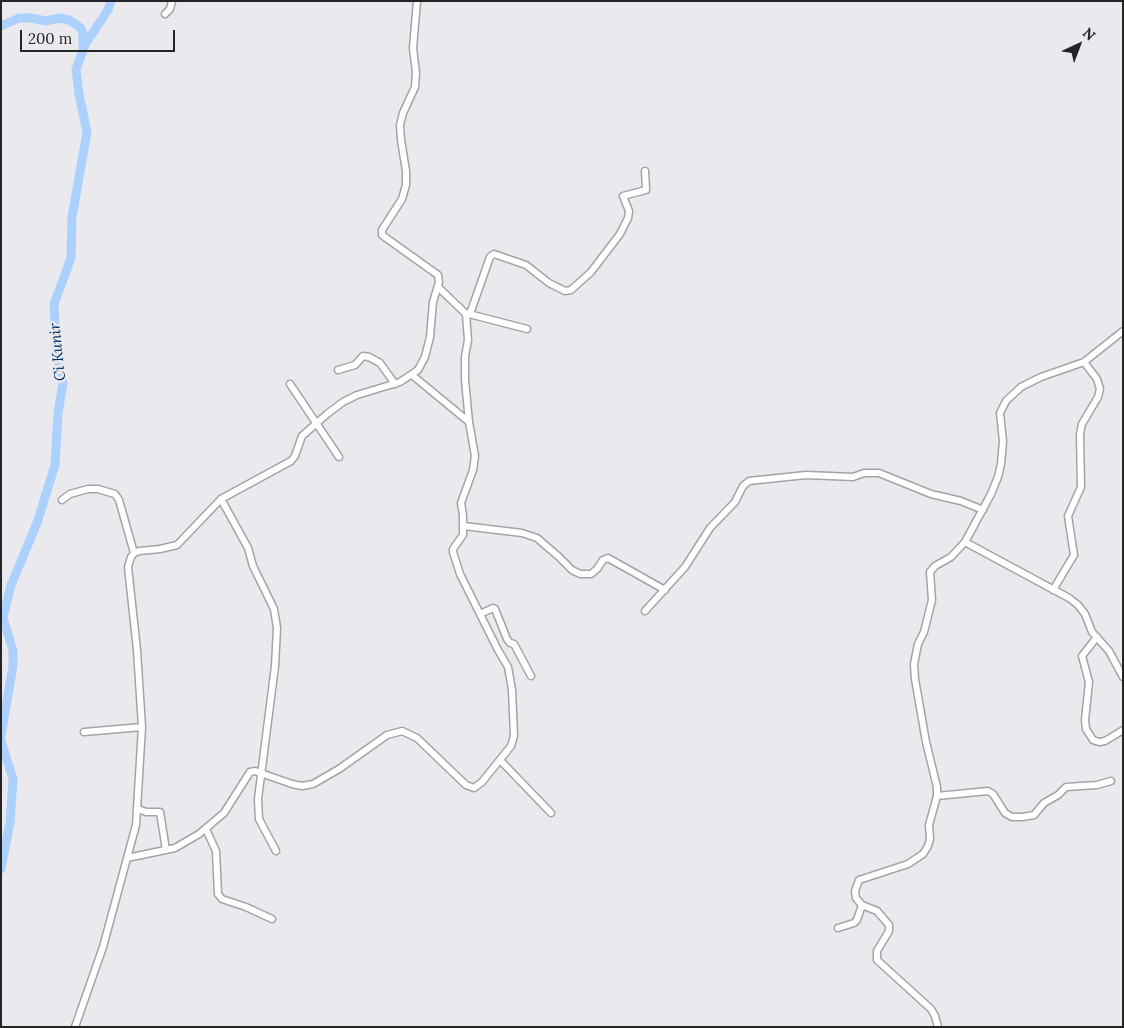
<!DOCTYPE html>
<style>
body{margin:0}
#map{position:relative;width:1124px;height:1028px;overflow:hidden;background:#eaeaee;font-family:Lora,serif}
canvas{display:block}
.frame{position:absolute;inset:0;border:2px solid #242426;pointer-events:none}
.north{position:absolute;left:1054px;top:20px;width:50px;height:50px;-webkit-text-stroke:4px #eaeaee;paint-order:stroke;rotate:43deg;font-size:14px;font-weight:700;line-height:20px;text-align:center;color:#242426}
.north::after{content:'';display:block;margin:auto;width:18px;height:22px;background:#242426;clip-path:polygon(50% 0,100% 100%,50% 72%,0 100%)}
.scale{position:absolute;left:20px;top:30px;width:155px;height:22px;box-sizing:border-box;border:2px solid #242426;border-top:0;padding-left:6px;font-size:15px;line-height:18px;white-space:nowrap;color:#242426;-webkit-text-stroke:4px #eaeaee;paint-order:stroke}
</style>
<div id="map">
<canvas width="1124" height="1028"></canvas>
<div class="frame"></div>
<div class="north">N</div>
<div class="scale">200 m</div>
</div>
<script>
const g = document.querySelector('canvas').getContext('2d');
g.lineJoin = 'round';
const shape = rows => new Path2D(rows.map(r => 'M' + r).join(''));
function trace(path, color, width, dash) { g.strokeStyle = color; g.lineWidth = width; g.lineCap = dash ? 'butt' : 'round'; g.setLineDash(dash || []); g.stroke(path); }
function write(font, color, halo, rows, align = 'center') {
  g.font = font + ' Lora,serif'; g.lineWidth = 5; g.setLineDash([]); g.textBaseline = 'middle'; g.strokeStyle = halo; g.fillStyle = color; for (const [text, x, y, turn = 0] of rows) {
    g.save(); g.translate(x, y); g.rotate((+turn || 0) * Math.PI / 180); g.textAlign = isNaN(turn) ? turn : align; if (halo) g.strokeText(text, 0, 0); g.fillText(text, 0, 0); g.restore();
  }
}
const river = shape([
 [1,26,19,18,31,18,46,21,59,18,69,20,81,28,83,34,83,47],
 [1,735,13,666,13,651,3,618,11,585,37,523,55,465,58,413,63,383,56,345,54,304,71,258,72,217,87,132,79,94,76,69,86,43,108,10,111,1],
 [1,741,13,779,10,822,1,869]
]);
const street = shape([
 [165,14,170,9,172,1],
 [438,287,465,313,469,314,471,311,490,257,494,254,526,265,549,283,565,291,571,290,591,272,620,234,628,218,629,211,623,196,646,190,645,171],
 [466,314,468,340,465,357,465,380,469,422],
 [469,314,527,329],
 [338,370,355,365,363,356,369,357,380,363,395,384],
 [290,384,339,457],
 [221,499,248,548,253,566,274,609,277,628,275,666,258,799,259,819,276,851],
 [62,500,70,494,88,489,98,489,115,494,119,500,134,553],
 [464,526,522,533,537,538,559,557,572,570,580,574,591,574,597,569,603,560,608,558,665,590],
 [965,542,1069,598,1078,605,1085,614,1092,632,1109,651,1123,677],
 [1053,590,1074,555,1068,516,1081,487,1080,434,1082,424,1098,397,1100,389,1097,379,1084,362],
 [645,611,685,567,710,528,735,502,743,486,749,481,806,475,853,477,864,473,879,473,931,494,961,501,983,510],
 [480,614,493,608,495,609,507,639,510,643,514,644,531,676],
 [1097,637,1082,656,1089,682,1085,720,1086,729,1093,740,1099,742,1105,741,1123,730],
 [84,732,142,727],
 [500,760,551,813],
 [937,796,988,791,993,794,1005,813,1012,817,1022,817,1034,815,1044,803,1058,795,1066,787,1097,785,1111,781],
 [138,809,146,812,160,812,166,850],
 [206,829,216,851,218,894,222,899,246,907,272,919],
 [127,858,175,848,199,834,224,813,250,772,255,771,292,784,302,786,313,784,339,769,387,735,402,731,417,738,466,785,474,788,482,782,511,746,514,736,512,690,508,667,498,650,460,574,453,552,453,549,463,535,463,515,461,503,473,470,475,456,469,422,412,375],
 [838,928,854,923,857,920,862,905],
 [75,1027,103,947,136,825,142,727,137,650,128,567,131,557,134,553,139,551,160,549,177,545,221,499,291,461,295,456,302,436,327,414,343,402,357,395,400,382,418,370,425,357,430,337,433,302,439,282,438,275,382,235,382,230,402,199,406,185,406,171,401,140,400,125,403,113,415,87,416,73,413,48,417,1],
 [938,1027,935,1016,931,1009,877,960,877,951,889,931,889,925,877,911,862,905,856,898,855,891,859,880,908,864,923,854,928,846,930,839,929,825,937,796,937,787,926,742,915,679,914,664,918,644,924,632,932,600,930,572,935,566,951,557,965,542,991,494,998,477,1001,464,1003,441,1000,413,1006,401,1021,387,1041,377,1084,362,1123,331]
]);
const waterNames = [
 ["Ci Kunir",58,352,-96]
];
trace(river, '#add1fe', 9);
trace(street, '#a4a4a8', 9);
trace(street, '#fff', 6);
write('italic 15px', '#003064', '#eaeaee', waterNames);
</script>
